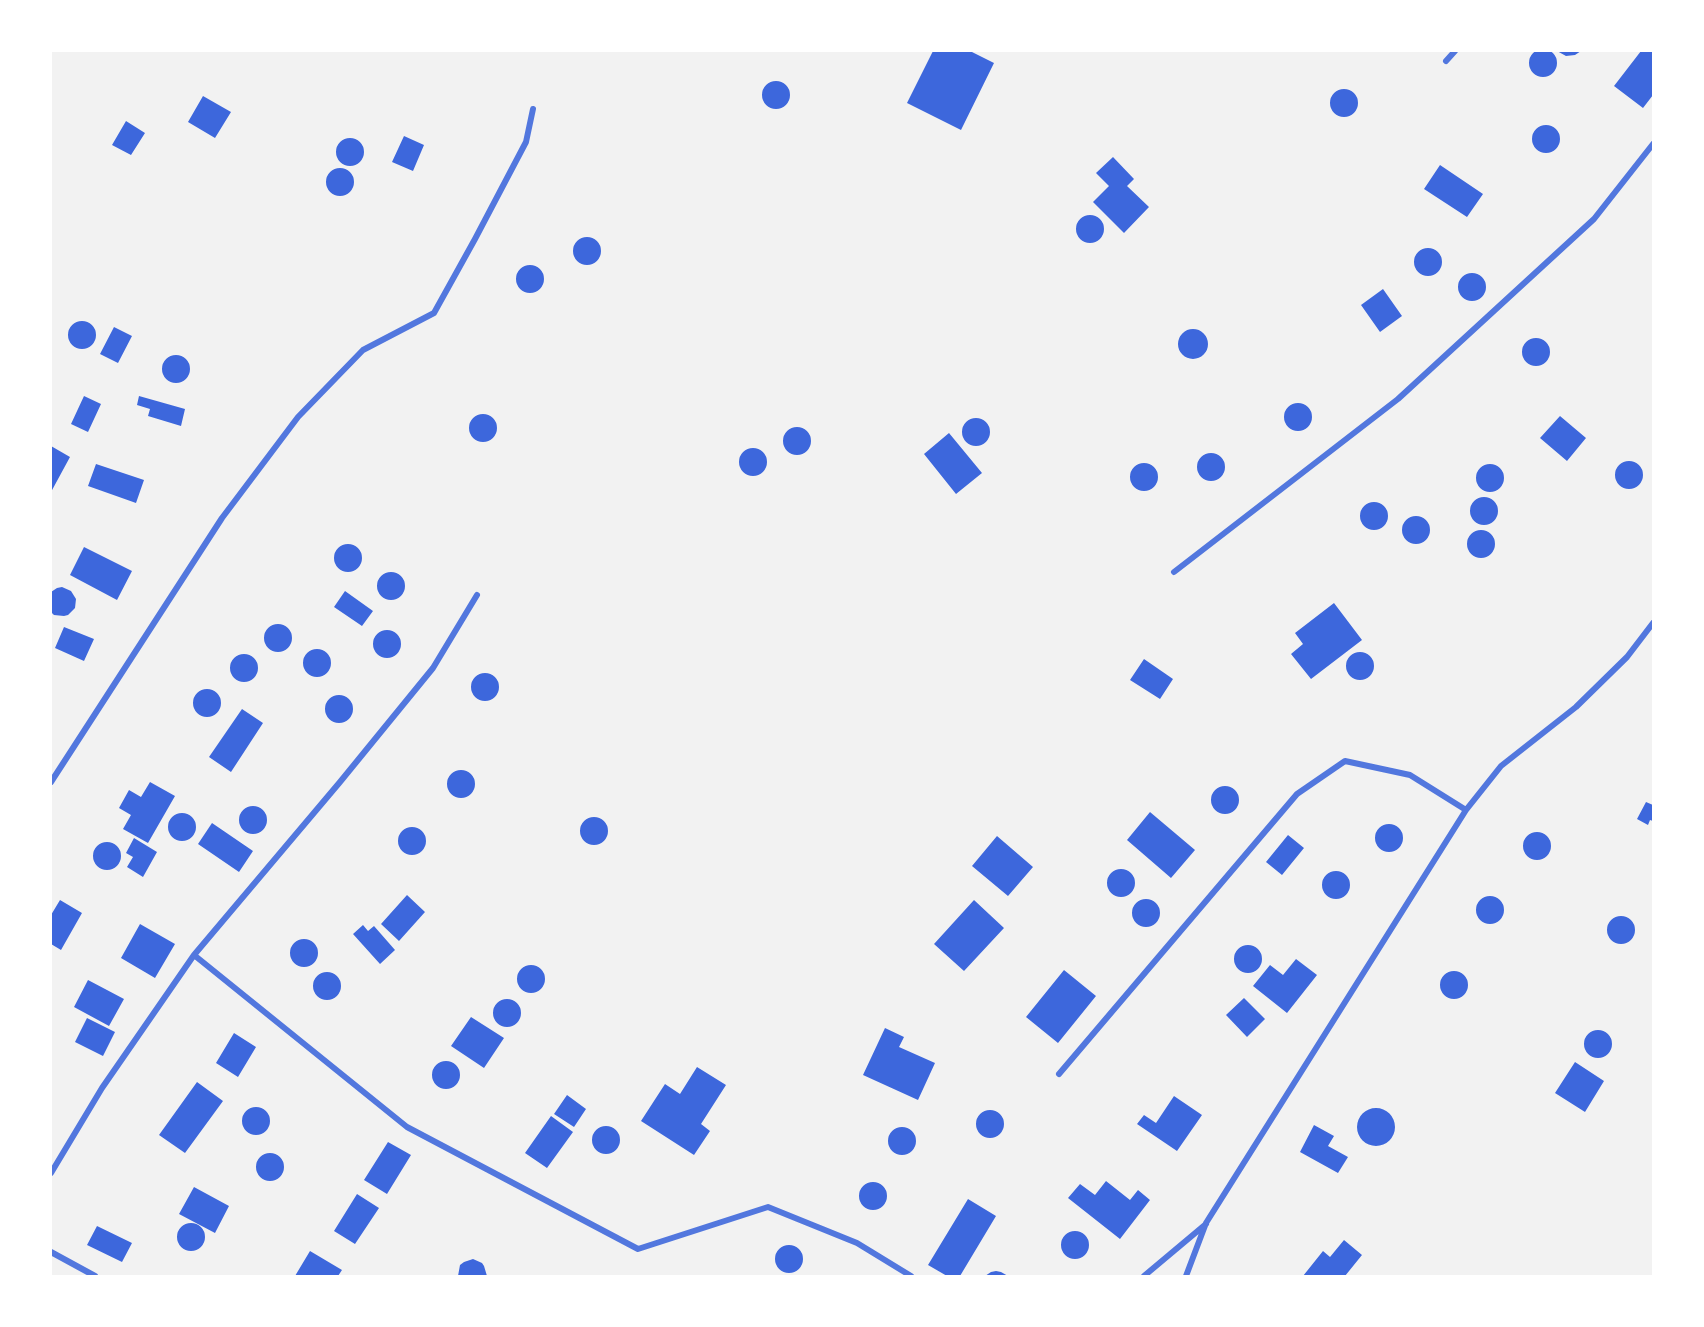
<!DOCTYPE html>
<style>
body{margin:0}
#map{position:relative;width:1704px;height:1327px;overflow:hidden;background:#f2f2f2;font-family:"Golos Text",sans-serif}
canvas{display:block}
.frame{position:absolute;inset:0;border:52px solid #fff;pointer-events:none}
</style>
<div id="map">
<canvas width="1704" height="1327"></canvas>
<div class="frame"></div>
</div>
<script>
const g = document.querySelector('canvas').getContext('2d');
g.lineJoin = 'round';
function fill(path, color) { g.fillStyle = color; g.fill(path, 'evenodd'); }
const shape = rows => new Path2D(rows.map(r => 'M' + r).join(''));
function trace(path, color, width, dash) { g.strokeStyle = color; g.lineWidth = width; g.lineCap = dash ? 'butt' : 'round'; g.setLineDash(dash || []); g.stroke(path); }
const building = shape([
 '1529 63a14 14 0 1 1 28 0a14 14 0 1 1-28 0Z',
 [933,51,970,51,994,63,961,130,907,103],
 [1557,51,1581,51,1575,55,1566,56],
 [1641,51,1651,51,1653,53,1653,95,1643,108,1614,86],
 '762 95a14 14 0 1 1 28 0a14 14 0 1 1-28 0Z',
 '1330 103a14 14 0 1 1 28 0a14 14 0 1 1-28 0Z',
 [203,96,231,112,215,138,188,122],
 [126,121,145,133,131,155,112,145],
 '1532 139a14 14 0 1 1 28 0a14 14 0 1 1-28 0Z',
 [404,136,424,145,413,171,392,162],
 '336 152a14 14 0 1 1 28 0a14 14 0 1 1-28 0Z',
 [1113,157,1134,179,1127,186,1149,207,1124,233,1093,202,1109,186,1096,173],
 [1440,165,1483,194,1467,217,1424,189],
 '326 182a14 14 0 1 1 28 0a14 14 0 1 1-28 0Z',
 '1076 229a14 14 0 1 1 28 0a14 14 0 1 1-28 0Z',
 '573 251a14 14 0 1 1 28 0a14 14 0 1 1-28 0Z',
 '1414 262a14 14 0 1 1 28 0a14 14 0 1 1-28 0Z',
 '516 279a14 14 0 1 1 28 0a14 14 0 1 1-28 0Z',
 '1458 287a14 14 0 1 1 28 0a14 14 0 1 1-28 0Z',
 [1383,289,1402,316,1380,332,1361,305],
 '68 335a14 14 0 1 1 28 0a14 14 0 1 1-28 0Z',
 [114,327,132,336,118,363,100,354],
 '1178 344a15 15 0 1 1 30 0a15 15 0 1 1-30 0Z',
 '1522 352a14 14 0 1 1 28 0a14 14 0 1 1-28 0Z',
 '162 369a14 14 0 1 1 28 0a14 14 0 1 1-28 0Z',
 [84,396,101,404,88,432,71,424],
 [139,396,185,409,181,426,148,416,150,409,137,405],
 '1284 417a14 14 0 1 1 28 0a14 14 0 1 1-28 0Z',
 '469 428a14 14 0 1 1 28 0a14 14 0 1 1-28 0Z',
 [1560,416,1586,438,1567,461,1540,438],
 '962 432a14 14 0 1 1 28 0a14 14 0 1 1-28 0Z',
 '783 441a14 14 0 1 1 28 0a14 14 0 1 1-28 0Z',
 [949,433,982,473,956,494,924,454],
 [51,446,70,457,51,492],
 '739 462a14 14 0 1 1 28 0a14 14 0 1 1-28 0Z',
 '1197 467a14 14 0 1 1 28 0a14 14 0 1 1-28 0Z',
 '1615 475a14 14 0 1 1 28 0a14 14 0 1 1-28 0Z',
 '1130 477a14 14 0 1 1 28 0a14 14 0 1 1-28 0Z',
 '1476 478a14 14 0 1 1 28 0a14 14 0 1 1-28 0Z',
 [96,464,144,480,136,503,88,486],
 '1470 511a14 14 0 1 1 28 0a14 14 0 1 1-28 0Z',
 '1360 516a14 14 0 1 1 28 0a14 14 0 1 1-28 0Z',
 '1402 530a14 14 0 1 1 28 0a14 14 0 1 1-28 0Z',
 '1467 544a14 14 0 1 1 28 0a14 14 0 1 1-28 0Z',
 '334 558a14 14 0 1 1 28 0a14 14 0 1 1-28 0Z',
 [84,547,132,571,117,600,70,575],
 '377 586a14 14 0 1 1 28 0a14 14 0 1 1-28 0Z',
 [62,587,71,591,76,599,75,608,68,615,64,616,54,615,51,612,51,592,57,588],
 [345,591,373,611,362,626,334,607],
 [1334,603,1362,640,1311,679,1291,654,1303,644,1295,633],
 '264 638a14 14 0 1 1 28 0a14 14 0 1 1-28 0Z',
 [64,627,94,639,84,661,55,648],
 '373 644a14 14 0 1 1 28 0a14 14 0 1 1-28 0Z',
 '303 663a14 14 0 1 1 28 0a14 14 0 1 1-28 0Z',
 '1346 666a14 14 0 1 1 28 0a14 14 0 1 1-28 0Z',
 '230 668a14 14 0 1 1 28 0a14 14 0 1 1-28 0Z',
 [1144,659,1173,679,1160,699,1130,680],
 '471 687a14 14 0 1 1 28 0a14 14 0 1 1-28 0Z',
 '193 703a14 14 0 1 1 28 0a14 14 0 1 1-28 0Z',
 '325 709a14 14 0 1 1 28 0a14 14 0 1 1-28 0Z',
 [242,709,263,723,231,772,209,757],
 '447 784a14 14 0 1 1 28 0a14 14 0 1 1-28 0Z',
 [150,782,175,796,148,843,123,829,131,815,119,808,129,790,141,797],
 '1211 800a14 14 0 1 1 28 0a14 14 0 1 1-28 0Z',
 [1646,802,1653,805,1653,821,1650,820,1648,825,1637,819],
 '239 820a14 14 0 1 1 28 0a14 14 0 1 1-28 0Z',
 [1150,812,1195,850,1171,878,1127,840],
 '168 827a14 14 0 1 1 28 0a14 14 0 1 1-28 0Z',
 '580 831a14 14 0 1 1 28 0a14 14 0 1 1-28 0Z',
 [212,823,253,851,239,872,198,844],
 '1375 838a14 14 0 1 1 28 0a14 14 0 1 1-28 0Z',
 '398 841a14 14 0 1 1 28 0a14 14 0 1 1-28 0Z',
 '1523 846a14 14 0 1 1 28 0a14 14 0 1 1-28 0Z',
 [1288,835,1304,848,1282,875,1266,862],
 [997,836,1033,867,1008,896,972,866],
 [134,838,157,852,143,877,127,867,133,857,126,853],
 '93 856a14 14 0 1 1 28 0a14 14 0 1 1-28 0Z',
 '1107 883a14 14 0 1 1 28 0a14 14 0 1 1-28 0Z',
 '1322 885a14 14 0 1 1 28 0a14 14 0 1 1-28 0Z',
 [407,895,425,912,399,941,381,924],
 '1476 910a14 14 0 1 1 28 0a14 14 0 1 1-28 0Z',
 '1132 913a14 14 0 1 1 28 0a14 14 0 1 1-28 0Z',
 [60,900,82,913,61,950,51,944,51,915],
 [974,900,1004,928,964,971,934,944],
 '1607 930a14 14 0 1 1 28 0a14 14 0 1 1-28 0Z',
 [140,924,175,944,155,978,121,958],
 [363,925,368,931,374,926,395,950,380,964,353,934],
 '290 953a14 14 0 1 1 28 0a14 14 0 1 1-28 0Z',
 '1234 959a14 14 0 1 1 28 0a14 14 0 1 1-28 0Z',
 [1296,959,1317,975,1287,1013,1253,986,1270,965,1283,975],
 '517 979a14 14 0 1 1 28 0a14 14 0 1 1-28 0Z',
 [1064,970,1096,996,1058,1043,1026,1017],
 '1440 985a14 14 0 1 1 28 0a14 14 0 1 1-28 0Z',
 '313 986a14 14 0 1 1 28 0a14 14 0 1 1-28 0Z',
 [88,980,124,999,109,1026,74,1007],
 [1244,998,1265,1019,1247,1037,1226,1015],
 '493 1013a14 14 0 1 1 28 0a14 14 0 1 1-28 0Z',
 [471,1017,504,1038,484,1068,451,1046],
 [87,1018,115,1032,103,1056,75,1042],
 [885,1028,904,1037,899,1047,935,1063,918,1100,863,1075],
 '1584 1044a14 14 0 1 1 28 0a14 14 0 1 1-28 0Z',
 [234,1033,256,1047,238,1077,216,1063],
 '432 1075a14 14 0 1 1 28 0a14 14 0 1 1-28 0Z',
 [1575,1062,1604,1081,1585,1112,1555,1093],
 [697,1067,726,1085,701,1124,710,1131,694,1155,641,1121,665,1084,680,1094],
 [197,1082,223,1101,185,1153,159,1135],
 [567,1095,586,1109,574,1127,554,1114],
 [1174,1096,1202,1115,1177,1151,1137,1124,1144,1115,1156,1123],
 '242 1121a14 14 0 1 1 28 0a14 14 0 1 1-28 0Z',
 '1357 1127a19 19 0 1 1 38 0a19 19 0 1 1-38 0Z',
 '976 1124a14 14 0 1 1 28 0a14 14 0 1 1-28 0Z',
 [551,1116,573,1132,547,1168,525,1153],
 [1314,1125,1334,1136,1328,1146,1348,1157,1338,1173,1300,1152],
 '592 1140a14 14 0 1 1 28 0a14 14 0 1 1-28 0Z',
 '888 1141a14 14 0 1 1 28 0a14 14 0 1 1-28 0Z',
 [388,1142,411,1155,387,1194,364,1180],
 '256 1167a14 14 0 1 1 28 0a14 14 0 1 1-28 0Z',
 [1106,1181,1130,1200,1138,1190,1150,1200,1120,1239,1068,1198,1080,1184,1095,1195],
 '859 1196a14 14 0 1 1 28 0a14 14 0 1 1-28 0Z',
 [194,1187,229,1206,215,1233,179,1214],
 [357,1194,379,1208,355,1244,334,1231],
 [968,1199,996,1216,960,1276,947,1276,928,1265],
 '177 1237a14 14 0 1 1 28 0a14 14 0 1 1-28 0Z',
 [97,1226,132,1243,122,1262,87,1245],
 '1061 1245a14 14 0 1 1 28 0a14 14 0 1 1-28 0Z',
 [1344,1240,1362,1255,1345,1276,1303,1276,1323,1251,1330,1257],
 '775 1259a14 14 0 1 1 28 0a14 14 0 1 1-28 0Z',
 [310,1251,342,1270,338,1276,295,1276],
 [473,1259,482,1263,484,1266,487,1276,458,1276,460,1265,464,1262],
 [996,1271,1001,1272,1008,1276,985,1276,991,1272]
]);
const minor = shape([
 [1446,61,1455,51],
 [1174,572,1398,399,1594,219,1653,144],
 [51,782,222,518,298,417,363,350,434,313,475,239,526,142,533,109],
 [194,955,407,1127,638,1249,768,1207,857,1243,911,1276],
 [1059,1074,1297,794,1345,761,1410,775,1466,810],
 [51,1173,102,1088,194,955,340,782,433,668,477,595],
 [51,1252,95,1276],
 [1144,1276,1206,1224],
 [1186,1276,1206,1223,1466,810,1501,766,1576,707,1627,657,1653,623]
]);
fill(building, '#3d67dc');
trace(minor, '#5277de', 6);
</script>
